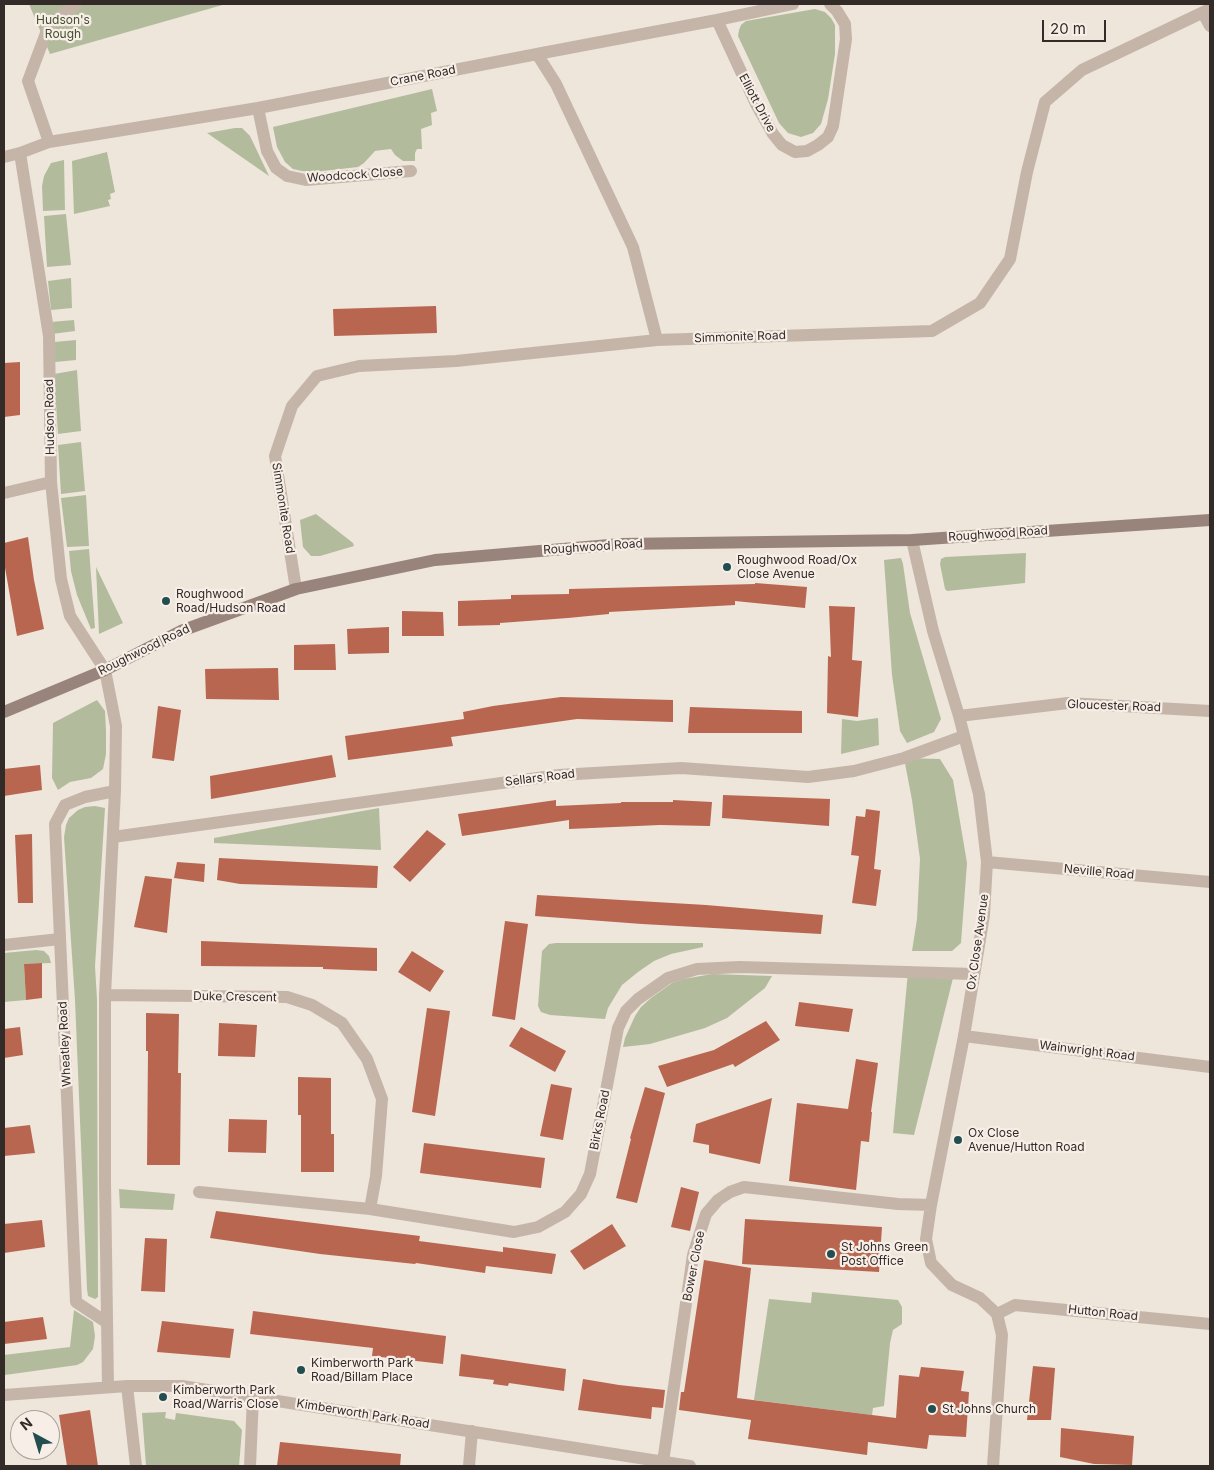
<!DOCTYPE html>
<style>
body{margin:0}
#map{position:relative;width:1214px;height:1470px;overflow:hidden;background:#eee5db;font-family:Inter,sans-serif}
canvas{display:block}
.frame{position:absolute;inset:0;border:5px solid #332b28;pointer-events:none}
.north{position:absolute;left:10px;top:1410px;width:50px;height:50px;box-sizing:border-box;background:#f7efe7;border:1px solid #a9a19b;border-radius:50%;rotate:321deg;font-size:14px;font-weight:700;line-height:20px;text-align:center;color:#332b28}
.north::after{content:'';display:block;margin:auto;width:18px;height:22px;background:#224e50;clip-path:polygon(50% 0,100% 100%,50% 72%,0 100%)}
.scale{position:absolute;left:1042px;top:20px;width:64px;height:22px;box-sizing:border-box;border:2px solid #332b28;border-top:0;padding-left:6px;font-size:15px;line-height:18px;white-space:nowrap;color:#332b28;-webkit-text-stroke:4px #f7efe7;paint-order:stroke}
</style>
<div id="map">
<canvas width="1214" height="1470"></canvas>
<div class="frame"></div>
<div class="north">N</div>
<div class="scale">20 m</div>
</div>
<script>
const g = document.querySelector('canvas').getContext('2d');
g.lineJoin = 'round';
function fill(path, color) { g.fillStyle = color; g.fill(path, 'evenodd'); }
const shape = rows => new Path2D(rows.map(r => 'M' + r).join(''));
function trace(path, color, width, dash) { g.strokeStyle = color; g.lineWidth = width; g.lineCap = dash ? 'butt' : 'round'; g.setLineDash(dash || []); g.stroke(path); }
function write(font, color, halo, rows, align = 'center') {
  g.font = font + ' Inter,sans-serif'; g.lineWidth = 4.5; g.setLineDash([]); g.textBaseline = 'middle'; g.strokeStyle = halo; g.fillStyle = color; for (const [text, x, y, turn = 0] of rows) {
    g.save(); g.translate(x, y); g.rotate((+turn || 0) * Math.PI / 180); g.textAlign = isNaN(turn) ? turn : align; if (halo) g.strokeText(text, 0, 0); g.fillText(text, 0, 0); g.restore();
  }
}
const green = shape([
 [29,4,226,4,50,54],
 [815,9,825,12,831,18,835,25,835,54,828,99,821,124,813,133,801,137,788,133,779,123,738,36,739,30,741,25,746,21],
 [432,89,437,111,431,113,432,125,421,129,422,149,417,149,415,153,415,161,403,161,395,155,391,149,382,150,375,151,364,163,358,167,314,172,302,171,293,169,285,162,277,147,273,127],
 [235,128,242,128,250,136,269,176,207,133],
 [107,152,115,192,110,194,111,199,108,200,110,206,74,214,72,161],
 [64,160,65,210,43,211,42,186,44,176,51,163],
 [66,214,71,265,47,267,44,216],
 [71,278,72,308,51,310,48,281],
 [74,320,75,331,52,334,51,322],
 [76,340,76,360,55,362,54,342],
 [77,370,81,431,58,434,54,374],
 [81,442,85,491,61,494,58,445],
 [86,495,89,546,67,547,61,498],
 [316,514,353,543,354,546,320,556,311,556,303,547,300,520],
 [89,549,95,628,91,629,77,595,71,571,69,551],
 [1026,553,1025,583,947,591,945,589,940,564,941,559,945,557],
 [901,558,903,564,910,613,941,719,934,732,907,743,900,731,892,675,884,560],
 [96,567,123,623,99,634],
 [97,700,105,711,106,731,106,754,103,769,91,778,70,782,58,790,52,778,53,723],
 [878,718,879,745,841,754,842,719,857,721],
 [904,758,940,759,953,780,967,863,961,943,952,951,912,951,917,919,920,859,912,800],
 [95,806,105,808,95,966,97,1000,98,1297,95,1299,88,1296,87,1289,75,1000,64,837,66,825,69,818,78,810,85,807],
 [379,808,381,850,214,843,214,838],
 [556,943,703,943,703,947,671,954,654,961,638,972,622,985,608,1008,605,1019,550,1015,541,1012,538,1006,542,951,549,944],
 [36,950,44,951,49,956,51,963,24,964,26,1000,4,1002,4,953],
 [908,972,954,974,914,1135,893,1133],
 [712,974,772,976,765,988,727,1018,705,1028,650,1044,623,1047,625,1038,635,1016,641,1007,651,998,672,983,684,979],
 [119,1189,175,1194,173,1210,120,1208],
 [812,1292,898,1300,902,1307,902,1324,893,1330,890,1343,884,1406,873,1408,872,1415,754,1400,769,1299,811,1303],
 [74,1310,93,1322,95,1336,93,1349,83,1362,77,1365,5,1375,4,1355,70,1347],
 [166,1412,165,1418,175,1420,176,1413,234,1421,242,1430,239,1466,146,1466,142,1413]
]);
const building = shape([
 [436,306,437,333,334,336,333,309],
 [20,362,20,415,4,417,4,363],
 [28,537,34,580,44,629,17,636,4,562,4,543],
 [755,583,807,587,805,608,735,601,735,605,609,612,609,614,568,618,500,623,500,625,458,626,458,601,511,599,511,595,569,594,569,589,755,584],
 [829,606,855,607,852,660,862,661,858,717,827,713,828,656,831,657],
 [402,611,443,612,444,636,402,636],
 [389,627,389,653,348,654,347,629],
 [335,644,336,670,294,670,294,645],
 [278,668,279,700,206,699,205,669],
 [561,697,673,700,673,722,577,719,451,737,453,746,348,760,345,736,464,719,463,712,493,706],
 [158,706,181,710,174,761,152,758],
 [690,707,802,711,802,733,688,733],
 [332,755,336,777,211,799,210,776],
 [40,765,42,790,4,796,4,769],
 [723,795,830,799,829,826,722,818],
 [556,800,556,806,621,803,621,802,673,802,673,800,712,802,710,826,660,825,569,829,569,820,462,836,458,814],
 [866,809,880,811,874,869,881,870,876,906,852,903,859,856,851,855,856,816,865,817],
 [427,830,446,844,410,882,393,867],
 [32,834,33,903,18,903,15,835],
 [219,858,378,866,377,888,240,884,217,880],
 [177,862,205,864,204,882,174,878],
 [145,876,172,879,167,933,134,927],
 [537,895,706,905,823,915,821,934,642,924,535,916],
 [505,921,528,924,515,1020,492,1016],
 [201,941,377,948,377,971,323,969,323,967,201,966],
 [412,951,444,971,430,992,398,972],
 [42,963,42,998,26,1000,24,964],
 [799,1002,853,1009,849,1032,795,1026],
 [427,1008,450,1011,435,1116,412,1112],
 [146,1013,179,1014,178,1073,181,1073,180,1165,147,1165,148,1051,146,1051],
 [766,1021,780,1040,735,1067,733,1064,667,1087,658,1066,714,1050],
 [219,1023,257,1025,255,1057,218,1056],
 [20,1027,23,1055,4,1058,4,1029],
 [521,1027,566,1051,555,1072,509,1046],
 [856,1059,878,1063,871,1112,872,1112,869,1142,861,1141,856,1190,789,1181,797,1103,848,1109],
 [298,1077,331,1078,331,1134,334,1134,334,1172,301,1172,301,1115,298,1115],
 [551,1084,572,1088,563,1140,540,1136],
 [645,1087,665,1093,637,1203,616,1198,631,1139,630,1138],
 [772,1098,760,1164,709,1153,709,1145,693,1142,696,1124],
 [229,1119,267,1120,266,1153,228,1152],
 [30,1125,35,1153,4,1156,4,1128],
 [424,1143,545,1158,541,1188,420,1173],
 [681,1187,699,1192,690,1231,671,1227],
 [216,1211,420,1236,419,1241,503,1252,503,1247,556,1254,552,1274,486,1266,485,1273,416,1263,415,1264,320,1254,210,1238],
 [745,1219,882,1227,879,1272,742,1264],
 [42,1220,45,1247,4,1253,4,1224],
 [612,1224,626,1246,584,1270,570,1251],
 [145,1238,167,1239,165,1292,141,1291],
 [704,1260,751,1268,737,1398,896,1418,899,1375,919,1377,921,1367,964,1371,961,1391,969,1392,966,1437,929,1435,927,1449,868,1442,867,1455,748,1439,751,1420,679,1410,681,1392,684,1392],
 [253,1311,446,1336,443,1364,372,1356,373,1348,250,1334],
 [43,1317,47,1339,4,1344,4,1322],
 [162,1321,234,1329,230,1358,157,1352],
 [461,1354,566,1369,564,1391,509,1383,508,1386,493,1384,494,1380,459,1376],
 [1033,1366,1055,1368,1051,1420,1027,1420],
 [583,1379,619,1385,665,1390,663,1408,652,1407,651,1419,578,1410],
 [90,1410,98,1466,67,1466,59,1415],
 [1061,1428,1134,1436,1132,1465,1094,1464,1060,1457],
 [280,1442,401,1454,400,1466,277,1466]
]);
const lane = shape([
 [127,1386,136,1466]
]);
const street = shape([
 [1203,13,1210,26],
 [717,20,756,104,773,134,782,145,795,152,807,151,818,145,828,137,833,126,846,39,845,24,837,11,830,4],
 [537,54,717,20,793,4],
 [258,108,267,151,276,168,287,176,306,180,411,171],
 [49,142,28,81,49,25,76,4],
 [20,153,49,336,51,482,61,579,70,616,105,670,116,726,115,791,105,995,105,1182,108,1387],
 [4,157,20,153,49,142,258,108,537,54,556,84,633,247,657,340],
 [4,493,51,482],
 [912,540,933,631,959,716,979,794,987,862,984,915,964,1036,931,1205,926,1239,931,1263,952,1285,980,1298,997,1314],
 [296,589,275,456,292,406,317,376,359,366,456,361,657,340,932,331,980,303,1010,259,1027,172,1045,102,1082,70,1210,9],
 [959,716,1068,703,1210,711],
 [113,837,559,775,681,768,808,777,854,771,904,758,964,736],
 [987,862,1210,882],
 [4,945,60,939],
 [105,995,287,997,312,1005,342,1023,367,1059,382,1099,376,1176,370,1209],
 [964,1036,1210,1067],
 [199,1192,370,1209,514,1232,538,1227,565,1212,581,1194,590,1174,618,1028,626,1011,638,999,668,978,697,969,740,967,973,974],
 [997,1314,1015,1305,1210,1324],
 [106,1322,76,1302,55,824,65,805,85,797,115,791],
 [4,1395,127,1386,182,1386,690,1466],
 [663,1462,693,1255,706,1214,718,1200,730,1192,744,1187,898,1204,931,1205],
 [250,1466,253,1397],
 [469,1466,472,1431],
 [993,1466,1002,1335,997,1314]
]);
const secondary = shape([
 [4,712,105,670,181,631,296,589,435,560,621,544,912,540,1210,520]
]);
const markers = [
 [727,567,5,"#224e50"],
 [166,601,5,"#224e50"],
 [958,1140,5,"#224e50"],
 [831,1254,5,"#224e50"],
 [301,1370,5,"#224e50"],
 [163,1397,5,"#224e50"],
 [932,1409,5,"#224e50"]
];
const parkNames = [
 ["Hudson's",63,20],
 ["Rough",63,34]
];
const streetNames = [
 ["Crane Road",423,76,-11],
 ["Elliott Drive",757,103,62],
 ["Woodcock Close",355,175,-4],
 ["Simmonite Road",740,337,-2],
 ["Hudson Road",50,417,-91],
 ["Simmonite Road",283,508,81],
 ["Roughwood Road",998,534,-4],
 ["Roughwood Road",593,547,-4],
 ["Roughwood Road",144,650,-26],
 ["Gloucester Road",1114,706,2],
 ["Sellars Road",540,778,-7],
 ["Neville Road",1099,872,5],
 ["Ox Close Avenue",978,942,-82],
 ["Duke Crescent",235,997,1],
 ["Wheatley Road",65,1044,-93],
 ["Wainwright Road",1087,1051,7],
 ["Birks Road",600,1120,-79],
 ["Bower Close",694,1266,-79],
 ["Hutton Road",1103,1313,6],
 ["Kimberworth Park Road",363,1414,9]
];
const poiNames = [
 ["Roughwood Road/Ox",737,560],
 ["Close Avenue",737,574],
 ["Roughwood",176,594],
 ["Road/Hudson Road",176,608],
 ["Ox Close",968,1133],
 ["Avenue/Hutton Road",968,1147],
 ["St Johns Green",841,1247],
 ["Post Office",841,1261],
 ["Kimberworth Park",311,1363],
 ["Road/Billam Place",311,1377],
 ["Kimberworth Park",173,1390],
 ["Road/Warris Close",173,1404],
 ["St Johns Church",942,1409]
];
fill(green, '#b2bc9d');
fill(building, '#b86650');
trace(lane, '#c5b5a9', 12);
trace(street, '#c5b5a9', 12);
trace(secondary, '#98847a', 12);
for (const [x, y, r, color] of markers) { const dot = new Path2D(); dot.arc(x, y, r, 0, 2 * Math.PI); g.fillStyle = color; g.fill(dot); trace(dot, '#f7efe7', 2); }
write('12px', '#434e2e', '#f7efe7', parkNames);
write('12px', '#332b28', '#f7efe7', streetNames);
write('12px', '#332b28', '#f7efe7', poiNames, 'left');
</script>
